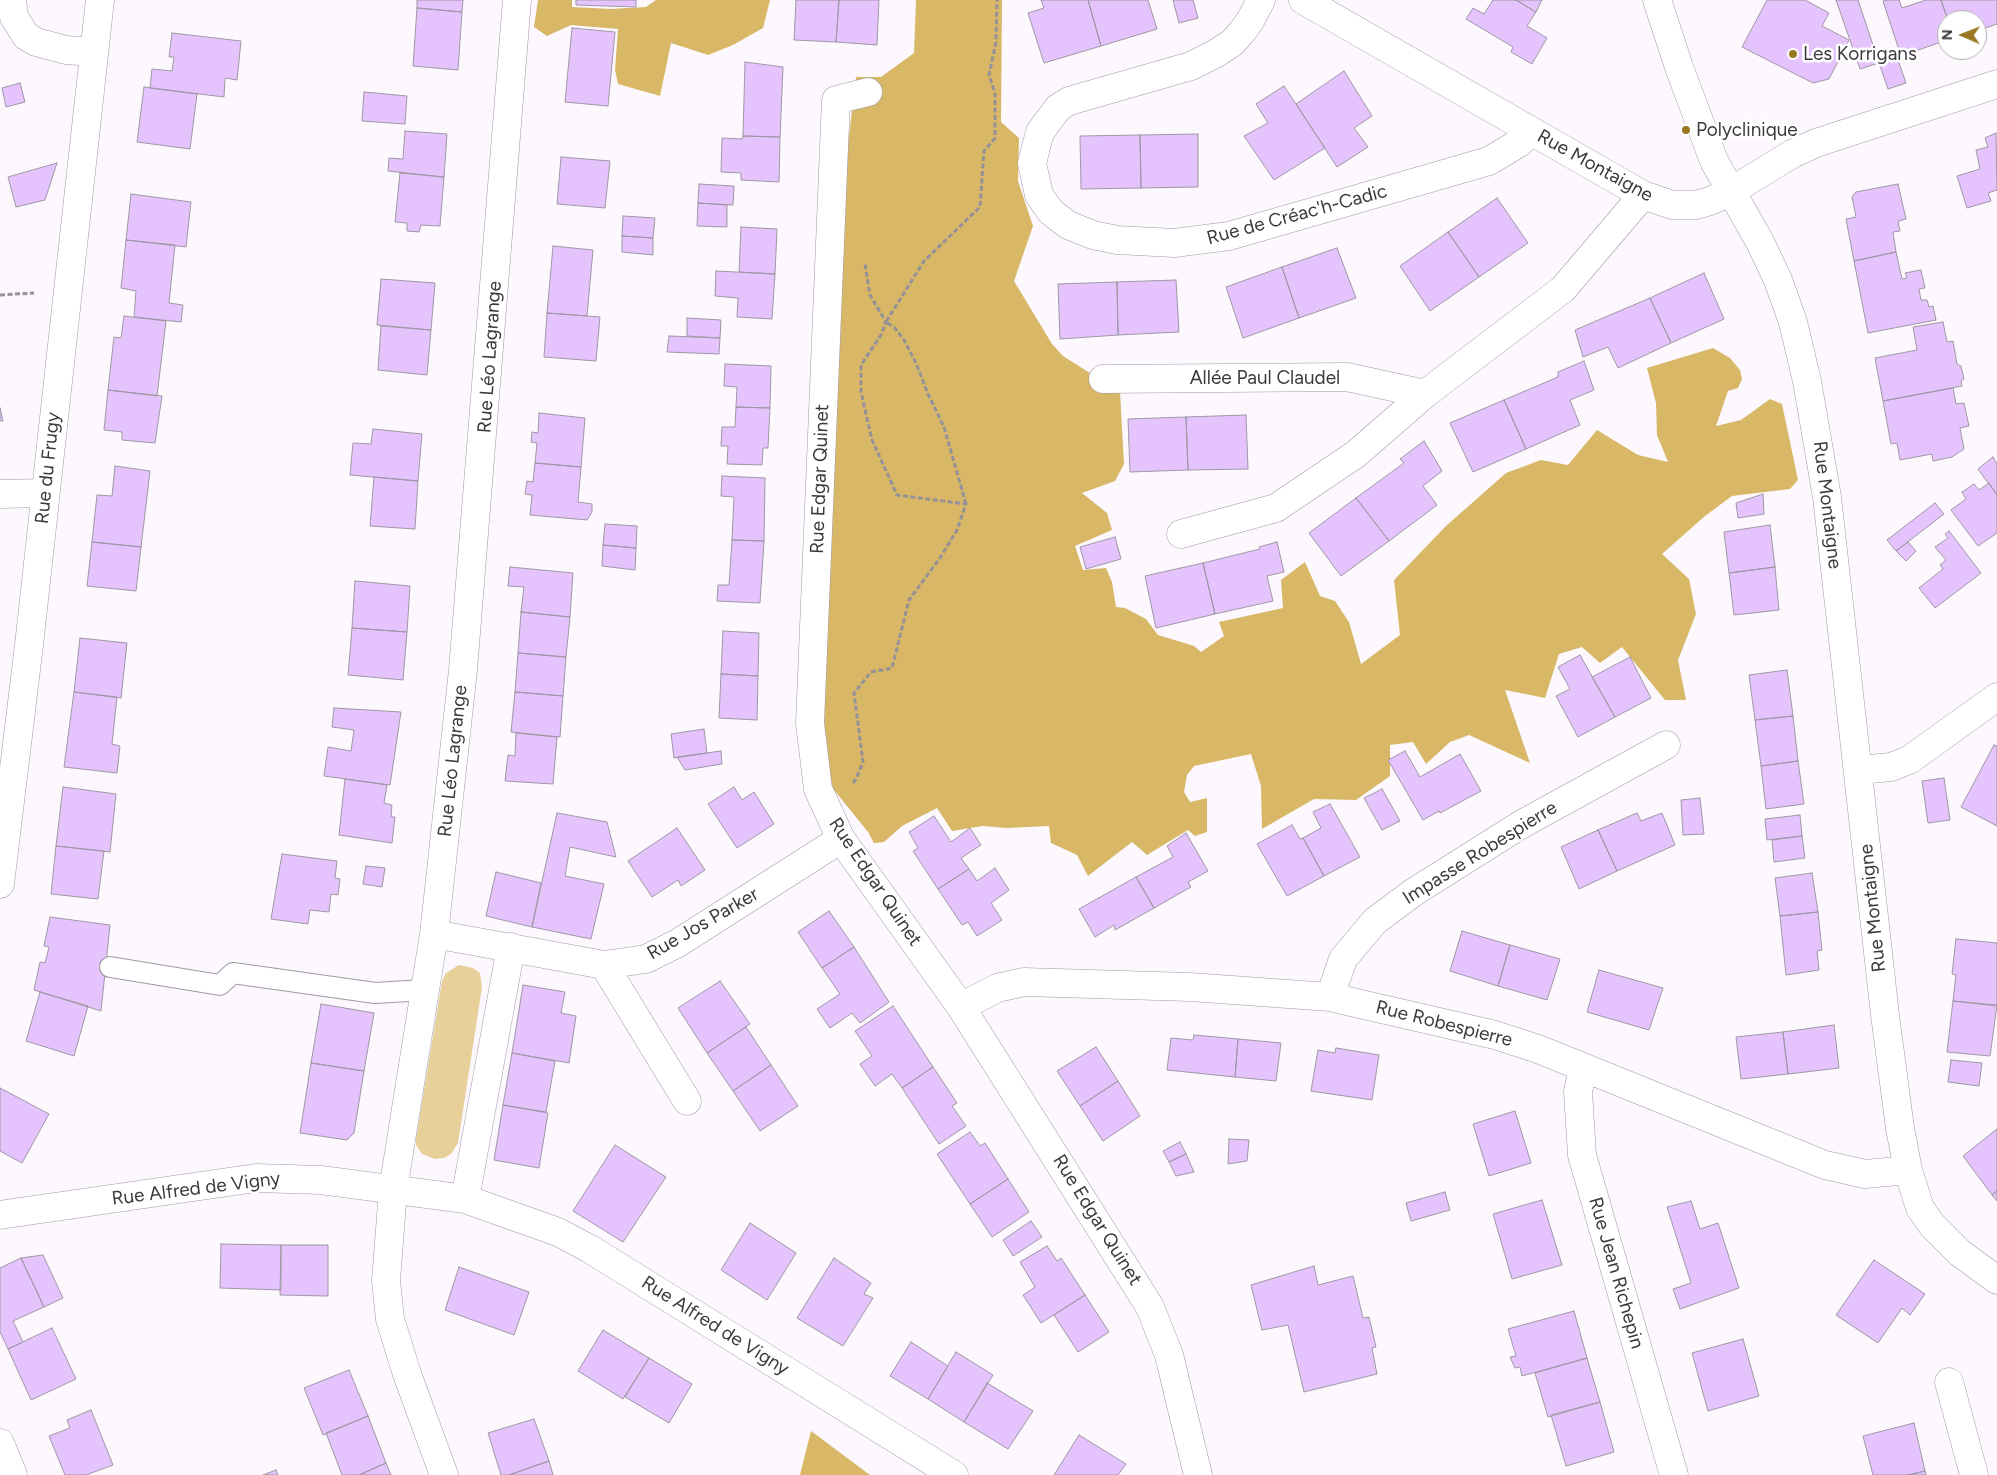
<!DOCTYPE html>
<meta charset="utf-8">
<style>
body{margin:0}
#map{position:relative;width:1997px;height:1475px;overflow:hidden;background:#fcf8fe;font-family:Figtree,sans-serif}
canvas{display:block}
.north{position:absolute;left:1937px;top:10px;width:50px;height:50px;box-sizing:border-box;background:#fff;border:1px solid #b1b0b2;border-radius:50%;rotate:271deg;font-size:14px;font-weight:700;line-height:20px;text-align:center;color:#3c393e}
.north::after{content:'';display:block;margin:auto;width:18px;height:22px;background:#987821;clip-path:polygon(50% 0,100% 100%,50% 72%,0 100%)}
</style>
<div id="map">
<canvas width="1997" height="1475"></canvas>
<div class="north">N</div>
</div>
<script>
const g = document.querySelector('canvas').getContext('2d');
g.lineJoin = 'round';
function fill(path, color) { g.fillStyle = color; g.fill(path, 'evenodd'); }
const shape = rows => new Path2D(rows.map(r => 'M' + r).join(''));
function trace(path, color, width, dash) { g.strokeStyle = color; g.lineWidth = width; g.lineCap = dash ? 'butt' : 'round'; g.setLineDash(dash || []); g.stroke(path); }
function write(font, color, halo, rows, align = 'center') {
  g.font = font + ' Figtree,sans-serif'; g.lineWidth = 5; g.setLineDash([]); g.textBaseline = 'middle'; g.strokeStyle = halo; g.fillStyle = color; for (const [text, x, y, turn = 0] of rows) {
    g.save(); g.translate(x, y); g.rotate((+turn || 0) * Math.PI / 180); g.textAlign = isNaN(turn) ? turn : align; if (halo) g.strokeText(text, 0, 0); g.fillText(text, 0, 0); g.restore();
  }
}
const green = shape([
 [459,965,473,968,480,973,482,987,458,1143,451,1154,444,1158,435,1159,422,1154,416,1145,416,1139,442,981,446,973]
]);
const forest = shape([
 [538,0,572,0,572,7,611,9,646,7,656,0,770,0,763,28,733,45,708,55,671,43,660,96,618,84,615,70,618,29,571,25,547,36,534,27],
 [916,0,1002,0,1001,122,1019,138,1018,181,1033,226,1014,281,1052,344,1063,356,1120,392,1124,464,1115,481,1082,493,1107,513,1112,530,1075,546,1083,570,1106,568,1112,582,1116,607,1125,608,1146,619,1158,635,1194,646,1201,652,1224,636,1219,622,1283,608,1281,580,1305,562,1320,596,1335,601,1349,622,1361,664,1400,635,1394,580,1446,526,1506,473,1541,460,1568,465,1597,430,1638,455,1668,462,1657,435,1656,403,1647,368,1713,348,1730,358,1740,370,1742,379,1738,388,1728,391,1716,426,1741,420,1770,399,1782,404,1798,480,1790,489,1732,496,1705,516,1662,554,1689,579,1696,614,1678,660,1686,700,1665,700,1622,647,1600,663,1582,647,1559,654,1545,698,1505,690,1530,763,1469,735,1450,742,1426,764,1413,742,1390,745,1390,776,1356,800,1314,799,1262,829,1261,786,1251,754,1194,766,1187,775,1184,792,1190,802,1207,798,1207,832,1195,836,1188,830,1147,855,1132,842,1088,876,1077,855,1051,843,1049,826,1006,828,983,826,952,831,937,808,902,826,884,842,874,843,868,832,830,785,827,771,829,762,820,728,847,153,856,77,881,77,914,53],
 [811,1431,870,1475,800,1475]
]);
const building = shape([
 [417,0,463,0,462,12,417,8,417,0],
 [576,0,636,0,636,7,576,5,576,0],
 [796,0,839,0,836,42,794,40,796,0],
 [839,0,879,0,877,45,836,42,839,0],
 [1041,0,1088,0,1101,46,1044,63,1028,13,1044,8,1041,0],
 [1088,0,1148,0,1157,29,1101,46,1088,0],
 [1173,0,1193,0,1198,18,1179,23,1173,0],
 [1493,0,1516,0,1536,12,1527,26,1547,38,1532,64,1511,52,1513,47,1466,19,1473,8,1484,14,1493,0],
 [1516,0,1542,0,1536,12,1516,0],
 [1767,0,1805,0,1829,13,1822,26,1849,40,1829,79,1813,83,1742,47,1767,0],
 [1836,0,1858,0,1879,63,1860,69,1836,0],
 [1888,0,1899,0,1902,8,1926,0,1941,0,1948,20,1947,40,1901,56,1883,1,1888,0],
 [1941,0,1997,0,1997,24,1977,31,1977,20,1948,20,1941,0],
 [417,8,462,12,458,70,413,66,417,8],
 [572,28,615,32,608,106,565,102,572,28],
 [172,33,241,41,237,80,225,78,224,97,150,88,152,69,172,71,174,57,169,57,172,33],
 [1896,54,1906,83,1888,89,1878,60,1896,54],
 [745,62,783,67,780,137,743,136,745,62],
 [1344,71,1372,116,1354,128,1368,147,1337,167,1296,104,1344,71],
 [20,83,25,102,6,107,2,88,20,83],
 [1284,86,1325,148,1274,180,1244,136,1268,123,1256,104,1284,86],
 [144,87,197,94,190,149,137,142,144,87],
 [364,92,407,96,405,124,362,121,364,92],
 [405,131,447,134,444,177,388,171,389,158,403,159,405,131],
 [1996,133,1997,190,1988,193,1991,201,1967,208,1957,176,1980,169,1976,150,1988,147,1985,138,1996,133],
 [1198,134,1198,187,1141,188,1140,135,1198,134],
 [1140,135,1141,188,1081,189,1080,136,1140,135],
 [743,136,780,137,779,182,741,180,741,173,721,172,722,138,742,139,743,136],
 [561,157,610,161,605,208,557,204,561,157],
 [57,163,45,200,16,207,8,177,57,163],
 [400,173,444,177,440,226,421,225,419,232,407,231,407,223,395,222,400,173],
 [699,184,734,186,733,205,698,203,699,184],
 [1898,184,1906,219,1898,221,1900,231,1893,232,1896,252,1854,261,1846,219,1856,217,1852,197,1856,192,1898,184],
 [131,194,191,202,186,247,126,240,131,194],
 [1497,198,1528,243,1479,277,1448,232,1497,198],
 [698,203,727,205,727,227,697,226,698,203],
 [623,216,655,218,653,238,622,236,623,216],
 [741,227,777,229,775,274,739,272,741,227],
 [1448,232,1479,277,1430,311,1400,266,1448,232],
 [622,236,653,238,653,255,622,252,622,236],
 [126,240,175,245,169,303,183,305,181,322,134,317,136,291,121,288,126,240],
 [553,246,593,250,587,316,547,313,553,246],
 [1337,248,1356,298,1299,318,1282,267,1337,248],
 [1896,252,1902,279,1907,278,1905,273,1921,270,1925,288,1919,289,1921,300,1927,300,1929,307,1933,306,1936,320,1868,333,1854,261,1896,252],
 [1282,267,1299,318,1243,338,1226,287,1282,267],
 [716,271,775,274,772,319,737,317,738,298,715,296,716,271],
 [1704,273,1724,319,1671,343,1650,298,1704,273],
 [381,279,435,283,431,330,377,325,381,279],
 [1176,280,1179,332,1118,335,1117,282,1176,280],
 [1117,282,1118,335,1060,339,1058,284,1117,282],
 [1650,298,1671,343,1618,368,1608,347,1583,357,1575,330,1650,298],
 [547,313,600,317,596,361,544,357,547,313],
 [124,316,166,321,157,396,108,390,114,337,121,338,124,316],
 [687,318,721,320,720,338,687,336,687,318],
 [1943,322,1947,342,1953,341,1957,364,1961,366,1964,379,1961,381,1962,386,1883,401,1875,358,1917,350,1913,327,1943,322],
 [381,326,431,330,427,375,378,370,381,326],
 [669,336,720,338,719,354,667,352,669,336],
 [1584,361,1594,390,1570,400,1580,425,1526,449,1504,400,1558,377,1558,372,1584,361],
 [725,364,771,366,770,408,736,407,737,387,724,386,725,364],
 [1953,388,1956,404,1964,403,1969,426,1960,428,1964,449,1952,457,1933,461,1932,454,1900,460,1897,443,1891,444,1883,401,1953,388],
 [108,390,162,396,155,443,122,440,122,432,104,430,108,390],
 [1504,400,1526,449,1473,472,1450,423,1504,400],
 [736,407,770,408,768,448,763,448,762,465,727,464,728,446,721,446,722,427,735,427,736,407],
 [0,408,3,421,0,421,0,408],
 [539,413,585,418,581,467,535,463,537,443,531,442,532,432,538,433,539,413],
 [1246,415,1248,469,1188,470,1186,417,1246,415],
 [1186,417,1188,470,1130,472,1128,419,1186,417],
 [373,429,422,434,418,481,350,475,353,443,371,444,373,429],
 [1424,441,1442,471,1423,486,1437,505,1389,541,1356,498,1404,463,1400,459,1424,441],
 [1993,457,1997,464,1997,495,1978,469,1993,457],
 [535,463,581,467,578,502,592,504,592,512,587,520,530,515,532,495,525,494,527,481,533,482,535,463],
 [115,466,150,471,141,547,92,542,97,495,112,496,115,466],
 [722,476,765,478,764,541,732,540,734,497,721,496,722,476],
 [374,477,418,481,415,529,370,526,374,477],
 [1989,483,1997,495,1997,533,1978,546,1951,510,1966,499,1962,492,1974,484,1979,490,1989,483],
 [1763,494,1764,514,1738,518,1736,503,1763,494],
 [1356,498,1389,541,1341,576,1309,533,1356,498],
 [1935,503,1944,514,1896,551,1887,540,1935,503],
 [605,524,637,526,636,548,603,545,605,524],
 [1770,525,1775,567,1729,573,1724,532,1770,525],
 [1949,531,1981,573,1935,608,1919,588,1943,569,1940,565,1946,560,1935,547,1948,538,1945,534,1949,531],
 [1115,537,1121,559,1086,569,1080,547,1115,537],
 [732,540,764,541,760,603,717,601,718,585,729,585,732,540],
 [92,542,141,547,136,591,87,586,92,542],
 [1277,542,1284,572,1267,576,1273,601,1215,614,1203,563,1260,549,1259,547,1277,542],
 [1908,542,1916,551,1906,561,1896,551,1908,542],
 [603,545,636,548,635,570,602,566,603,545],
 [1203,563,1215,614,1156,628,1145,576,1203,563],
 [510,567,573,573,570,617,521,612,524,587,508,586,510,567],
 [1775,567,1779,610,1734,615,1729,573,1775,567],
 [355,581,410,586,407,632,352,628,355,581],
 [521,612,570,617,566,657,518,653,521,612],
 [352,628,407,632,403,680,348,675,352,628],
 [723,631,759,633,758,676,721,674,723,631],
 [80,638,127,643,121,698,74,692,80,638],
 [518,653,566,657,563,696,515,692,518,653],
 [1580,655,1615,717,1578,737,1556,696,1570,689,1558,667,1580,655],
 [1630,657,1651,698,1615,717,1592,677,1630,657],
 [1787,670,1793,716,1755,720,1749,675,1787,670],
 [721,674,758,676,757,720,719,718,721,674],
 [74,692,117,697,112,744,120,746,117,773,64,767,74,692],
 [515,692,563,696,560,737,511,732,515,692],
 [334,708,401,712,390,785,324,776,328,747,351,751,354,730,332,727,334,708],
 [1793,716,1798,761,1761,766,1755,720,1793,716],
 [704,729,707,753,674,758,671,734,704,729],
 [516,733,557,737,553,784,505,781,508,755,515,756,516,733],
 [1994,745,1997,746,1997,826,1961,807,1994,745],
 [721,751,722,764,685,770,677,757,721,751],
 [1405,751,1420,777,1460,754,1481,791,1440,813,1439,811,1423,820,1388,760,1405,751],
 [1798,761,1804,804,1766,809,1761,766,1798,761],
 [1944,778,1950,820,1928,823,1922,781,1944,778],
 [345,779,387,785,384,803,392,805,391,817,395,817,392,843,339,835,345,779],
 [63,787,116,794,110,852,56,846,63,787],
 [734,787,742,800,754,792,774,824,737,848,708,804,734,787],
 [1382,789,1400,821,1382,830,1364,798,1382,789],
 [1700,798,1704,834,1683,835,1681,800,1700,798],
 [1330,804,1360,857,1324,876,1303,838,1321,828,1313,812,1330,804],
 [557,813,607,822,616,857,570,847,565,876,604,884,591,939,532,927,557,813],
 [1637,813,1641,821,1662,813,1675,845,1617,871,1598,830,1637,813],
 [1800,815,1802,836,1767,840,1765,819,1800,815],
 [934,816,951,842,970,828,981,845,961,858,969,869,938,889,913,851,918,848,909,832,934,816],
 [1292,825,1300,839,1303,838,1324,876,1287,896,1257,844,1292,825],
 [677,828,705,870,681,886,678,880,652,897,628,861,677,828],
 [1598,830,1617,871,1579,889,1561,847,1598,830],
 [1186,833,1208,871,1188,882,1191,887,1154,908,1136,877,1173,857,1167,846,1186,833],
 [1802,836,1805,858,1774,862,1772,840,1802,836],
 [56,846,104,851,98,899,51,894,56,846],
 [282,854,337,861,335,878,340,879,338,895,331,894,329,912,310,910,308,924,271,919,282,854],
 [366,866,385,868,382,887,363,884,366,866],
 [995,868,1009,890,991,903,1002,920,977,936,968,922,962,925,938,889,969,869,977,881,995,868],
 [496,872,541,883,532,927,486,916,496,872],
 [1812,873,1818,912,1780,916,1775,878,1812,873],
 [1136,877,1154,908,1115,930,1114,925,1095,937,1079,909,1136,877],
 [829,911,854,947,822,968,798,932,829,911],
 [1818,912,1822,950,1817,951,1819,970,1786,975,1780,916,1818,912],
 [50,917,110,925,101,1011,34,990,40,962,45,963,49,947,44,946,50,917],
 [1462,931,1510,945,1498,986,1450,971,1462,931],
 [1956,939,1997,943,1997,1006,1953,1001,1956,975,1952,974,1956,939],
 [1510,945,1560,959,1547,1000,1498,986,1510,945],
 [854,947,889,1002,860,1023,852,1013,830,1028,817,1009,840,994,822,968,854,947],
 [1599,970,1663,988,1649,1030,1587,1012,1599,970],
 [720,981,750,1024,707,1053,678,1008,720,981],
 [523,985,565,992,561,1013,576,1016,569,1063,512,1053,523,985],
 [40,992,88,1006,74,1056,26,1041,40,992],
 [1953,1001,1997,1005,1990,1056,1947,1052,1953,1001],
 [321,1004,374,1013,364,1071,311,1063,321,1004],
 [893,1006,933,1067,902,1088,892,1074,875,1086,860,1064,872,1056,855,1031,893,1006],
 [1834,1025,1839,1068,1788,1074,1783,1032,1834,1025],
 [746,1027,771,1065,733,1091,707,1053,746,1027],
 [1783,1032,1788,1074,1741,1079,1736,1037,1783,1032],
 [1194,1035,1238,1039,1235,1077,1167,1070,1171,1038,1193,1040,1194,1035],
 [1238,1039,1281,1043,1276,1081,1235,1077,1238,1039],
 [1096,1047,1118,1081,1080,1106,1057,1071,1096,1047],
 [1336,1048,1379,1055,1372,1100,1311,1091,1318,1050,1335,1053,1336,1048],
 [512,1053,555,1061,546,1112,503,1105,512,1053],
 [1951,1060,1982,1063,1979,1086,1948,1082,1951,1060],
 [311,1063,364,1071,354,1133,347,1140,300,1133,311,1063],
 [771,1065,798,1106,760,1131,733,1091,771,1065],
 [933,1067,957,1103,952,1106,966,1126,939,1144,902,1088,933,1067],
 [1118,1081,1140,1116,1103,1141,1080,1106,1118,1081],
 [0,1088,49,1114,22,1163,0,1151,0,1088],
 [503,1105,548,1113,539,1168,494,1160,503,1105],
 [1515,1111,1531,1163,1489,1176,1473,1124,1515,1111],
 [1997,1129,1997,1191,1992,1195,1963,1156,1997,1129],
 [970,1132,980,1146,985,1143,1008,1179,970,1204,937,1154,970,1132],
 [1229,1139,1249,1140,1247,1161,1228,1164,1229,1139],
 [1180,1142,1186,1154,1169,1162,1163,1151,1180,1142],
 [615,1145,666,1177,623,1242,573,1211,615,1145],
 [1186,1154,1194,1172,1176,1176,1169,1162,1186,1154],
 [1008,1179,1029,1212,992,1237,970,1204,1008,1179],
 [1997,1191,1997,1201,1992,1195,1997,1191],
 [1445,1192,1450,1210,1411,1221,1406,1203,1445,1192],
 [1542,1200,1562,1265,1512,1279,1493,1214,1542,1200],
 [1691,1201,1700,1229,1718,1223,1739,1288,1680,1309,1673,1289,1691,1283,1667,1207,1691,1201],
 [1031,1221,1042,1237,1013,1256,1003,1240,1031,1221],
 [750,1223,796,1253,767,1300,721,1270,750,1223],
 [221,1244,281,1245,281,1290,220,1288,221,1244],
 [281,1245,328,1245,328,1296,280,1295,281,1245],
 [1047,1246,1057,1261,1061,1258,1085,1295,1041,1323,1023,1295,1035,1287,1020,1262,1047,1246],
 [43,1255,63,1298,44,1307,21,1258,43,1255],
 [21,1258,44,1307,13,1321,23,1342,8,1349,0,1332,0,1268,21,1258],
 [834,1258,871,1283,864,1294,873,1298,843,1346,797,1318,834,1258],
 [1874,1260,1925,1294,1910,1315,1902,1308,1878,1343,1836,1315,1874,1260],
 [1314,1266,1318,1285,1353,1276,1363,1318,1369,1317,1376,1347,1372,1348,1377,1374,1304,1392,1288,1325,1262,1330,1251,1285,1314,1266],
 [459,1267,529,1292,514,1335,445,1310,459,1267],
 [1085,1295,1109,1332,1078,1352,1054,1315,1085,1295],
 [1574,1311,1587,1358,1522,1376,1520,1367,1515,1368,1510,1357,1516,1356,1508,1329,1574,1311],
 [52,1328,76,1379,31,1400,8,1349,52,1328],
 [603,1330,649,1358,623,1399,578,1371,603,1330],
 [1743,1339,1759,1396,1708,1411,1692,1353,1743,1339],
 [911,1342,948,1366,928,1399,890,1376,911,1342],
 [956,1352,993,1375,964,1422,928,1399,956,1352],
 [649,1358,692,1384,669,1423,625,1397,649,1358],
 [1587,1358,1600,1402,1548,1417,1535,1373,1587,1358],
 [349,1370,368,1416,323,1435,304,1388,349,1370],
 [987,1383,1033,1411,1008,1449,964,1422,987,1383],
 [1600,1402,1614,1452,1566,1466,1551,1415,1600,1402],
 [91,1410,113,1465,86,1475,65,1475,49,1436,70,1428,67,1420,91,1410],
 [368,1416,386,1463,359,1475,342,1475,326,1433,368,1416],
 [534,1419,549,1461,509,1475,501,1475,488,1433,534,1419],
 [1914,1423,1925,1471,1908,1475,1873,1475,1863,1436,1914,1423],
 [1079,1435,1126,1464,1118,1475,1054,1475,1079,1435],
 [549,1461,553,1475,509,1475,549,1461],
 [386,1463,391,1475,359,1475,386,1463],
 [276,1470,278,1475,263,1475,276,1470],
 [1925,1471,1926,1475,1908,1475,1925,1471]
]);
const path = shape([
 [0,295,34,293],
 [966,504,944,427,928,394,916,363,904,340,895,328,886,322,924,261,980,207,984,151,995,138,995,93,989,75,996,42,997,0],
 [853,783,856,779,863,762,854,693,871,672,892,668,909,600,940,558,957,530,966,504,897,495,872,440,861,392,861,365,881,335,886,322,870,295,865,264]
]);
const lane = shape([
 [110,967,220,985,233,973,375,993,424,990]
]);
const street = shape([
 [12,0,14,17,26,36,36,42,66,50,94,52],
 [1261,0,1250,21,1241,33,1232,43,1215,54,1191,66,1069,101,1058,108,1040,132,1032,163,1039,195,1051,212,1068,225,1093,235,1117,240,1174,243,1229,236,1489,161,1519,143,1531,131],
 [1303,0,1643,195,1672,205,1696,205,1710,201,1730,192,1792,154,1816,143,1997,84],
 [1657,0,1679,67,1714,161,1760,242,1778,280,1793,322,1807,381,1827,497,1885,1015,1900,1128,1908,1170,1920,1208,1932,1225,1960,1253,1997,1280],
 [868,92,836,100,810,723,818,789,841,839,961,1007,1150,1307,1169,1355,1198,1475],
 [1103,379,1347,377,1425,394],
 [0,494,45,493],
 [1181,534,1276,508,1356,454,1425,394,1563,289,1643,195],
 [1859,770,1891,767,1909,760,1997,697],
 [434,934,604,965,646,959,678,943,841,839],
 [604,965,687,1101],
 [1330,997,1343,959,1375,921,1414,892,1522,824,1666,745],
 [961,1007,997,988,1024,982,1190,987,1330,997,1495,1035,1538,1049,1825,1165,1865,1174,1908,1170],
 [1583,1068,1578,1092,1582,1155,1674,1475],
 [465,1199,558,1232,590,1249,954,1475],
 [0,1215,256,1178,321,1180,465,1199,511,947],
 [1949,1382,1974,1475],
 [0,1443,13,1475],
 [444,1475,407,1374,390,1319,386,1281,393,1190,434,934,463,670,517,0]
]);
const secondary = shape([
 [0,884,29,645,100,0]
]);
const markers = [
 [1793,54,5,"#987821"],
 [1686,130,5,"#987821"]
];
const poiNames = [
 ["Les Korrigans",1803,54],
 ["Polyclinique",1696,130]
];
const streetNames = [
 ["Rue Montaigne",1595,166,29],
 ["Rue de Créac'h-Cadic",1297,215,-15],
 ["Rue Léo Lagrange",490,357,-86],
 ["Allée Paul Claudel",1265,378],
 ["Rue du Frugy",48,468,-84],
 ["Rue Edgar Quinet",820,479,-88],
 ["Rue Montaigne",1827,505,83],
 ["Rue Léo Lagrange",453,761,-84],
 ["Impasse Robespierre",1480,853,-32],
 ["Rue Edgar Quinet",875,882,56],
 ["Rue Montaigne",1873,908,-96],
 ["Rue Jos Parker",703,924,-30],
 ["Rue Robespierre",1444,1024,14],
 ["Rue Alfred de Vigny",196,1189,-7],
 ["Rue Edgar Quinet",1097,1220,58],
 ["Rue Jean Richepin",1616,1273,74],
 ["Rue Alfred de Vigny",715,1326,32]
];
fill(green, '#e7d099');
fill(forest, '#d8b767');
fill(building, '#e5c4fd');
trace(building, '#9f97a4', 1);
trace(lane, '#a098a6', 22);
trace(street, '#a098a6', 29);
trace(secondary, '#a098a6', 29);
trace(path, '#959297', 3, [5, 2.5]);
trace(lane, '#fff', 20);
trace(street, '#fff', 28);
trace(secondary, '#fff', 28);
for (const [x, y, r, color] of markers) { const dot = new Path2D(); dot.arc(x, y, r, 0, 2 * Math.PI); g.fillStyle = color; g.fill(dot); trace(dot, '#fff', 2); }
write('19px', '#3c393e', '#fff', poiNames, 'left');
write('19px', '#3c393e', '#fff', streetNames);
</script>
